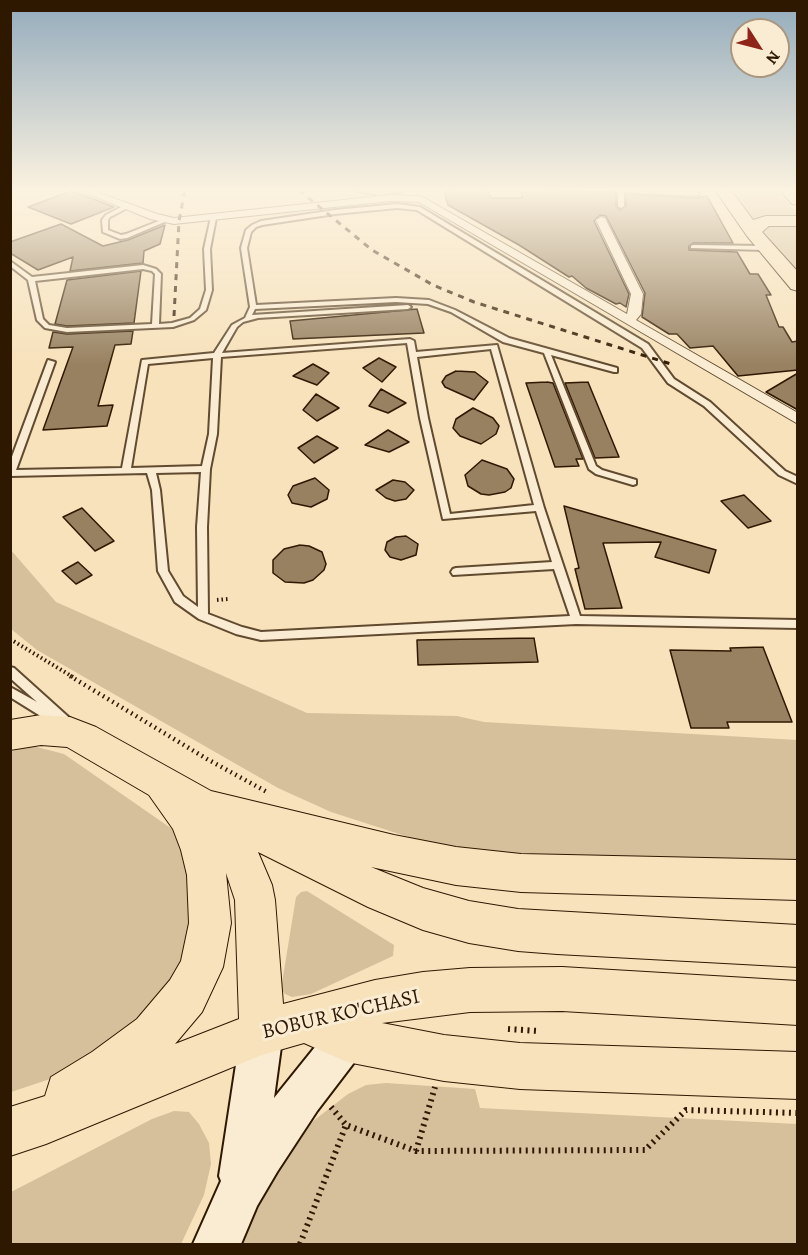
<!DOCTYPE html>
<style>
body{margin:0}
#map{position:relative;width:808px;height:1255px;overflow:hidden;background:#f7e2bb;font-family:Alegreya,serif}
canvas{display:block}
.frame{position:absolute;inset:0;border:12px solid #2f1800;pointer-events:none}
.north{position:absolute;left:730px;top:18px;width:60px;height:60px;box-sizing:border-box;background:#faecd3;border:2px solid #a9977f;border-radius:50%;rotate:126deg;font-size:16px;font-weight:700;line-height:24px;text-align:center;color:#2f1800}
.north::after{content:'';display:block;margin:auto;width:21px;height:27px;background:#8f2418;clip-path:polygon(50% 0,100% 100%,50% 72%,0 100%)}
</style>
<div id="map">
<canvas width="808" height="1255"></canvas>
<div class="frame"></div>
<div class="north">N</div>
</div>
<script>
const g = document.querySelector('canvas').getContext('2d');
g.lineJoin = 'round';
function fill(path, color) { g.fillStyle = color; g.fill(path, 'evenodd'); }
const shape = rows => new Path2D(rows.map(r => 'M' + r).join(''));
function trace(path, color, width, dash) { g.strokeStyle = color; g.lineWidth = width; g.lineCap = dash ? 'butt' : 'round'; g.setLineDash(dash || []); g.stroke(path); }
function write(font, color, halo, rows, align = 'center') {
  g.font = font + ' Alegreya,serif'; g.lineWidth = 6; g.setLineDash([]); g.textBaseline = 'middle'; g.strokeStyle = halo; g.fillStyle = color; for (const [text, x, y, turn = 0] of rows) {
    g.save(); g.translate(x, y); g.rotate((+turn || 0) * Math.PI / 180); g.textAlign = isNaN(turn) ? turn : align; if (halo) g.strokeText(text, 0, 0); g.fillText(text, 0, 0); g.restore();
  }
}
const green = shape([
 [733,190,777,190,797,213,797,218,775,215,754,220],
 [766,225,797,225,797,272,762,230],
 [10,549,56,602,307,713,457,716,484,722,797,740,797,860,471,852,424,842,331,812,278,788,37,650,11,629],
 [26,747,37,747,64,754,175,831,195,874,187,954,146,1020,53,1078,11,1092,10,752],
 [307,891,394,945,393,956,311,994,292,997,285,994,281,989,296,897,301,892],
 [386,1083,475,1089,480,1108,797,1124,797,1244,239,1244,263,1188,299,1132,348,1094,366,1085],
 [174,1111,189,1112,199,1124,209,1143,211,1164,204,1195,181,1244,11,1244,11,1192,152,1119]
]);
const building = shape([
 [480,190,488,191,491,198,522,198,521,192,527,192,526,190,612,192,616,194,616,206,620,210,626,206,626,194,696,198,707,196,733,243,693,243,689,246,689,250,737,252,750,274,758,274,771,295,766,295,779,327,783,327,792,342,798,341,798,370,738,376,713,346,690,348,677,334,669,334,642,317,645,293,606,216,600,215,594,221,629,294,626,307,620,303,616,304,586,288,572,276,569,277,519,245,448,205,444,191,480,190],
 [71,191,83,195,114,207,71,224,28,207,71,191],
 [61,224,103,246,128,240,165,225,160,244,144,251,143,263,70,271,73,257,38,270,10,253,10,242,61,224],
 [141,271,134,323,67,326,55,324,67,280,141,271],
 [417,309,424,333,293,339,290,321,417,309],
 [133,331,131,344,115,345,98,406,113,405,107,426,43,430,73,347,49,348,53,332,67,334,133,331],
 [379,358,396,367,382,382,363,368,379,358],
 [313,364,329,373,317,385,293,376,313,364],
 [456,371,475,372,488,382,474,400,445,387,442,382,446,376,456,371],
 [798,373,798,410,766,392,798,373],
 [547,382,553,383,583,459,576,459,579,466,555,467,526,383,547,382],
 [588,382,619,457,595,458,565,383,588,382],
 [381,389,406,403,388,413,369,406,381,389],
 [316,394,339,408,317,421,303,410,316,394],
 [473,408,493,418,499,426,496,434,481,444,460,436,453,428,456,419,473,408],
 [388,430,409,442,389,452,365,445,388,430],
 [317,436,338,448,314,463,298,448,317,436],
 [482,460,507,469,514,479,511,488,505,492,489,495,481,494,468,486,465,475,482,460],
 [315,478,329,490,327,499,311,507,292,503,288,495,293,486,315,478],
 [393,480,405,482,414,490,406,499,395,501,386,498,376,490,393,480],
 [744,495,771,521,748,528,721,501,744,495],
 [564,506,716,550,709,573,655,557,661,542,603,543,622,608,585,609,575,569,579,568,564,506],
 [82,508,114,541,95,551,63,517,82,508],
 [406,536,418,544,416,555,401,560,390,557,385,550,387,542,396,537,406,536],
 [300,545,309,546,322,552,326,564,324,570,313,580,304,583,285,582,273,573,273,560,284,549,300,545],
 [78,562,92,575,76,584,62,571,78,562],
 [534,638,538,662,418,665,417,640,534,638],
 [763,647,792,722,727,722,729,728,691,728,670,650,731,651,730,648,763,647]
]);
const pathFar2 = shape([
 [217,600,228,599],
 [10,639,73,677]
]);
const pathFar1 = shape([
 [70,676,207,759,267,792]
]);
const path = shape([
 [508,1029,539,1031],
 [331,1107,346,1125],
 [416,1151,435,1087],
 [300,1244,346,1125,416,1151,645,1150,686,1110,798,1113]
]);
const service = shape([
 [354,190,379,191,406,190,379,195,354,190],
 [613,190,639,190,696,192,699,194,696,196,624,192,624,206,621,208,618,206,618,192,613,190],
 [127,204,130,206,129,207,110,217,108,220,108,230,121,235,126,234,164,219,169,220,127,238,120,239,103,232,102,220,106,215,127,204],
 [397,204,420,207,648,344,674,379,710,402,785,471,798,477,798,484,779,475,704,406,668,383,642,348,417,210,397,208,335,214,262,225,256,227,251,232,247,248,256,305,396,298,429,300,455,310,509,338,617,368,617,372,614,372,551,355,596,466,602,470,636,480,636,484,633,485,596,474,589,469,544,353,503,342,451,312,428,304,396,302,255,309,252,315,408,305,411,307,408,309,258,318,243,322,237,327,222,353,410,339,414,341,416,352,497,345,544,508,580,616,798,620,798,628,576,624,261,640,236,634,199,619,175,602,158,571,152,490,147,473,10,476,10,462,48,360,55,362,16,470,122,468,142,360,214,353,232,325,245,318,250,307,241,248,246,230,252,225,261,221,335,210,397,204],
 [407,343,420,418,443,519,536,511,552,562,456,568,453,569,451,572,453,575,554,569,570,616,261,632,242,627,208,614,207,527,210,469,217,434,221,357,407,343],
 [491,349,534,505,450,514,428,418,417,357,491,349],
 [213,358,209,434,202,466,131,468,148,364,213,358],
 [201,472,197,527,198,607,183,596,168,571,160,490,156,473,201,472],
 [211,217,216,218,210,249,212,290,206,310,194,320,173,327,67,332,45,328,37,320,28,280,10,266,10,261,32,277,143,265,156,269,161,274,159,324,172,323,190,318,200,309,206,290,204,249,211,217],
 [143,269,152,271,155,274,152,324,67,328,49,325,43,319,35,281,143,269],
 [693,245,765,246,768,248,765,250,691,248,691,246,693,245],
 [10,667,14,668,75,723,77,726,75,729,71,731,63,726,59,727,55,725,10,697,10,687,37,702,10,678,10,667]
]);
const minor = shape([
 [79,190,92,190,157,214,174,218,390,195,421,196,627,314,631,294,596,220,601,217,605,218,643,294,641,314,636,320,798,413,798,424,419,202,390,201,174,224,150,219,79,190]
]);
const secondary = shape([
 [358,1005,372,1011,378,1025,372,1039,317,1111,277,1172,257,1206,241,1244,193,1244,221,1181,219,1176,241,1032,247,1017,262,1011,277,1017,283,1032,274,1098,344,1011,358,1005]
]);
const primary = shape([
 [715,190,731,190,753,220,766,216,798,216,798,226,769,226,762,232,798,272,798,291,791,289,747,236,715,190],
 [780,190,797,190,798,205,792,204,780,190],
 [41,715,70,717,96,727,211,791,394,835,456,847,521,854,798,860,798,900,521,892,456,885,371,867,423,888,469,901,518,909,798,925,798,967,557,954,518,951,469,943,423,930,368,907,258,852,272,885,275,900,283,1004,375,980,423,972,470,968,562,967,798,981,798,1025,562,1011,470,1012,382,1023,444,1035,520,1043,798,1052,798,1099,520,1089,444,1081,347,1062,304,1043,262,1055,46,1144,10,1156,10,1107,45,1096,51,1077,92,1052,137,1019,170,980,181,961,189,923,187,875,181,850,173,829,149,795,67,747,41,745,10,750,10,720,41,715],
 [226,873,235,900,239,1019,175,1044,202,1012,223,967,231,923,226,873]
]);
const rail = shape([
 [299,190,372,250,433,285,474,302,674,365],
 [174,316,179,221,185,190]
]);
const nearStreetnames = [
 ["BOBUR KO'CHASI",341,1015,-13]
];
fill(green, '#d5c09b');
fill(building, '#978161');
trace(building, '#2f1800', 1.5);
trace(service, '#614a2f', 4);
trace(minor, '#614a2f', 2);
trace(secondary, '#2f1800', 4);
trace(primary, '#2f1800', 2);
trace(pathFar2, '#2f1800', 4, [1.5, 3]);
trace(pathFar1, '#2f1800', 4.5, [1.5, 4]);
trace(path, '#2f1800', 6, [2, 4.5]);
fill(service, '#faecd3');
fill(minor, '#faecd3');
fill(secondary, '#faecd3');
fill(primary, '#f7e2bb');
trace(rail, '#2f1800', 3, [6, 6]);
const sky = g.createLinearGradient(0, 0, 0, 365);
sky.addColorStop(0, '#93abbc');
sky.addColorStop(0.52, '#fbf2e0');
sky.addColorStop(1, '#fbf2e000');
g.fillStyle = sky;
g.fillRect(0, 0, 808, 365);
write('21px', '#2f1800', '#faecd3', nearStreetnames);
</script>
